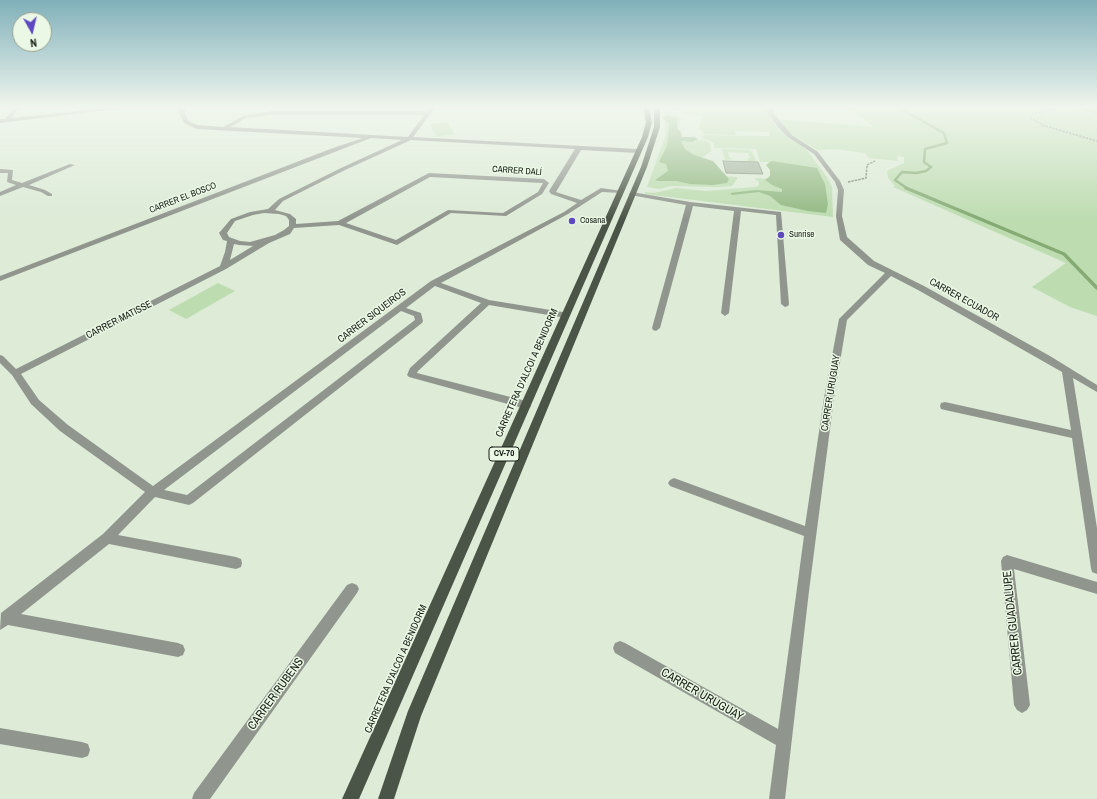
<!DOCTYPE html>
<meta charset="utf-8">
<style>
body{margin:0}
#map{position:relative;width:1097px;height:799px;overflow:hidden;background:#ddebd7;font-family:"Archivo Narrow",sans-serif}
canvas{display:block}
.north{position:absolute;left:12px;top:12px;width:40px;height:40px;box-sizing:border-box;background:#eaf8e5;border:1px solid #96a092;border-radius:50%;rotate:172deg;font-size:11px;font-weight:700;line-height:16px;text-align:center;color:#171c15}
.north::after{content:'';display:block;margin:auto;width:14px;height:18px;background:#5e48c0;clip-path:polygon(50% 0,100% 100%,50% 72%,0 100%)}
</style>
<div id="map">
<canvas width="1097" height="799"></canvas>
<div class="north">N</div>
</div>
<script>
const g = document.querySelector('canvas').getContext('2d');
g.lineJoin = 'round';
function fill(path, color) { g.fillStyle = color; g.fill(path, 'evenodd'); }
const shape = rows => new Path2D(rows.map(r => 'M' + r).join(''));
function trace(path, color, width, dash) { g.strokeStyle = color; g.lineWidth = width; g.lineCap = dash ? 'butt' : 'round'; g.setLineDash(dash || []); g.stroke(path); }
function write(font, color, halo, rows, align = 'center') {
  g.font = font + ' "Archivo Narrow",sans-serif'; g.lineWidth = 3; g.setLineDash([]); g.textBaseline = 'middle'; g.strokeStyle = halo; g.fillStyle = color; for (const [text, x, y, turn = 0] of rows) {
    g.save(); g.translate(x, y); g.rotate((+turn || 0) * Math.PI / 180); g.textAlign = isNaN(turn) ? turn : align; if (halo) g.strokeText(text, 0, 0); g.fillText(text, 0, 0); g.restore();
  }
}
const green = shape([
 [664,107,765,107,775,125,807,150,827,177,832,187,833,217,645,194,645,192,654,193,676,188,706,191,756,187,759,185,759,182,754,178,771,179,773,171,768,162,760,162,756,149,714,148,714,143,701,137,704,135,770,136,769,132,735,131,736,135,705,134,699,128,702,117,678,112],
 [847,107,1043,107,1048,110,1030,114,1028,116,1030,119,1049,128,1097,141,1097,316,1070,307,1032,287,1066,263,893,187,895,186,888,178,887,171,904,163,904,157,897,156,898,161,869,158,865,153,835,149,817,150,789,132,777,119,874,127],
 [1047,107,1097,107,1097,140,1048,127,1032,118,1034,114,1050,113,1053,111],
 [665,111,672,112,681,118,678,130,679,138,707,141,710,144,711,151,703,157,690,164,724,176,737,177,737,179,732,186,718,187,671,186,659,189,647,187,666,134],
 [448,122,454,134,436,137,430,124],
 [722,149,750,150,752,152,756,161,748,161,747,158,750,158,748,153,728,152,729,157,733,159,725,160],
 [218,283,235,291,186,319,169,310]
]);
const forest = shape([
 [668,115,677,118,677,128,681,132,682,137,695,137,698,139,692,142,681,141,685,149,694,155,713,161,729,179,727,183,713,185,690,184,676,181,658,181,655,180,668,171,666,164,659,162,667,146,669,127,669,123,663,119,663,117],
 [772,161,817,168,825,184,828,204,826,213,808,211,781,205,770,196,759,192,732,195,730,193,756,190,782,192,782,189,772,185,765,180,770,176,770,170,766,165]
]);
const streamFar1 = shape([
 [897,107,944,133,947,143,925,149,924,162,931,167,926,171,916,173,902,172,895,180,908,189],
 [1075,107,1097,113]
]);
const stream = shape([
 [906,188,1064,254,1097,288]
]);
const building = shape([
 [723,161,758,162,763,174,726,173,723,161]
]);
const path = shape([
 [1045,107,1051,109,1049,111,1031,114,1030,118,1045,126,1097,141],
 [848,182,866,178,867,165,875,161]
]);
const minor = shape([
 [15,107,20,107,11,118,115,107,132,107,0,123,0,119,5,119,15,107],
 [179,107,185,107,185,113,188,121,198,125,223,127,243,116,271,111,427,111,431,107,434,109,413,137,638,149,641,151,638,153,581,150,556,192,581,200,601,188,622,191,622,193,602,192,568,214,441,283,489,300,569,313,570,315,566,318,489,305,418,371,417,373,530,402,531,405,530,408,526,409,409,377,407,375,410,368,481,303,435,286,406,308,421,313,423,321,422,323,193,503,189,505,155,497,118,535,236,557,241,559,242,563,241,567,236,569,109,544,21,614,178,643,183,645,185,650,183,655,178,657,8,625,0,630,1,613,103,534,145,492,60,431,31,404,12,375,0,363,0,355,3,356,16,369,220,266,225,252,227,241,223,240,219,233,231,219,250,212,268,209,279,199,341,168,402,140,371,138,0,281,0,276,333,148,363,138,197,129,184,123,179,113,179,107],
 [271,115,424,115,408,137,230,127,246,118,271,115],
 [411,140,575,149,549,191,551,194,577,203,564,212,431,281,153,486,68,425,39,400,21,374,226,269,269,243,290,234,294,228,339,225,397,245,451,213,506,216,542,194,549,183,544,179,429,173,338,221,296,224,296,219,290,214,275,210,283,201,345,170,411,140],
 [430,177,542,183,543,183,538,192,503,213,448,210,396,240,346,223,430,177],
 [264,213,279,214,286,216,289,220,289,226,284,230,275,235,250,242,240,241,229,237,227,233,235,221,253,215,264,213],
 [234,244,239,245,253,246,230,260,234,244],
 [401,311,414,316,415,320,187,495,164,490,401,311],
 [766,107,772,107,774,114,792,135,818,152,840,181,844,190,842,216,847,237,874,261,924,286,1050,356,1097,385,1097,392,1073,378,1097,528,1097,574,1092,572,1091,568,1072,438,945,410,941,409,940,406,941,403,945,402,1071,430,1062,372,918,290,891,276,847,320,834,398,809,591,785,799,769,799,776,745,615,653,613,648,615,643,620,641,625,643,778,729,804,536,670,486,668,483,670,480,674,478,805,526,824,398,839,319,885,273,868,265,840,240,836,216,838,190,835,182,814,154,788,137,778,127,768,114,766,107],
 [70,164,75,165,29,185,45,190,52,194,52,196,48,196,41,192,23,187,0,196,0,192,16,185,7,182,8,173,0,173,0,169,13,170,12,180,22,183,70,164],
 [632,192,690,202,781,212,789,304,788,306,785,307,781,304,776,215,741,211,729,313,725,316,721,313,734,211,693,206,660,328,656,331,653,330,652,328,686,205,630,195,629,194,632,192],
 [1007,555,1097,582,1097,594,1014,569,1030,705,1027,710,1022,713,1017,710,1014,705,1001,561,1003,557,1007,555],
 [352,583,357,585,359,589,357,593,210,799,192,799,194,793,347,585,352,583],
 [0,728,82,742,88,744,90,750,88,756,82,758,0,744,0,728]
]);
const major = shape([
 [643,107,649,107,652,122,648,137,359,799,342,799,642,137,646,122,643,107],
 [654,107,660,107,660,127,647,167,421,716,394,799,378,799,408,711,641,167,654,127,654,107]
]);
const markers = [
 [572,221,4,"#5e48c0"],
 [781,235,4,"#5e48c0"]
];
const farStreetnames = [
 ["CARRER DALÍ",517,171,4],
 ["CARRER EL BOSCO",183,198,-21]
];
const farPoinames = [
 ["Cosana",580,221],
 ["Sunrise",789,235]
];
const shields = [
 [504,454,30]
];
const shieldNames = [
 ["CV-70",504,454]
];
const streetNames = [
 ["CARRER ECUADOR",964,300,29],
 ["CARRER SIQUEIROS",372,316,-37],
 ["CARRER MATISSE",119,320,-27],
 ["CARRETERA D'ALCOI A BENIDORM",527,373,-66],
 ["CARRER URUGUAY",831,393,-81],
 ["CARRETERA D'ALCOI A BENIDORM",396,669,-66]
];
const nearStreetnames = [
 ["CARRER GUADALUPE",1013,623,-96],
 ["CARRER RUBENS",276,694,-54],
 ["CARRER URUGUAY",702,695,30]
];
fill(green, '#bddcb0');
fill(forest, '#92b882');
trace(streamFar1, '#85aa74', 2.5);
trace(stream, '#85aa74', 3.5);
fill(building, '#a7b5a2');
trace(building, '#818e7c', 1);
trace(path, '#788274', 1.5, [2.5, 1]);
fill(minor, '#90968e');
fill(major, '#4b5547');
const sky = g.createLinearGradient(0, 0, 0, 219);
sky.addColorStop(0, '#80b0ba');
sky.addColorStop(0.49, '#f0f6ed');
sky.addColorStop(1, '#f0f6ed00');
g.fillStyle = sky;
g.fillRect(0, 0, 1097, 219);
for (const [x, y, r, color] of markers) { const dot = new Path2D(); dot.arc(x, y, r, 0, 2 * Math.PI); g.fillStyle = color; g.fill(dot); trace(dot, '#eaf8e5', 1.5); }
write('9px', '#171c15', '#eaf8e5', farStreetnames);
write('9px', '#171c15', '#eaf8e5', farPoinames, 'left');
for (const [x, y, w] of shields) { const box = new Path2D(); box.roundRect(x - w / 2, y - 7, w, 14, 3); g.fillStyle = '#eaf8e5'; g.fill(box); trace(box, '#171c15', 1); }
write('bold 9px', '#171c15', null, shieldNames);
write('10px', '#171c15', '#eaf8e5', streetNames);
write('12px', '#171c15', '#eaf8e5', nearStreetnames);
</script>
